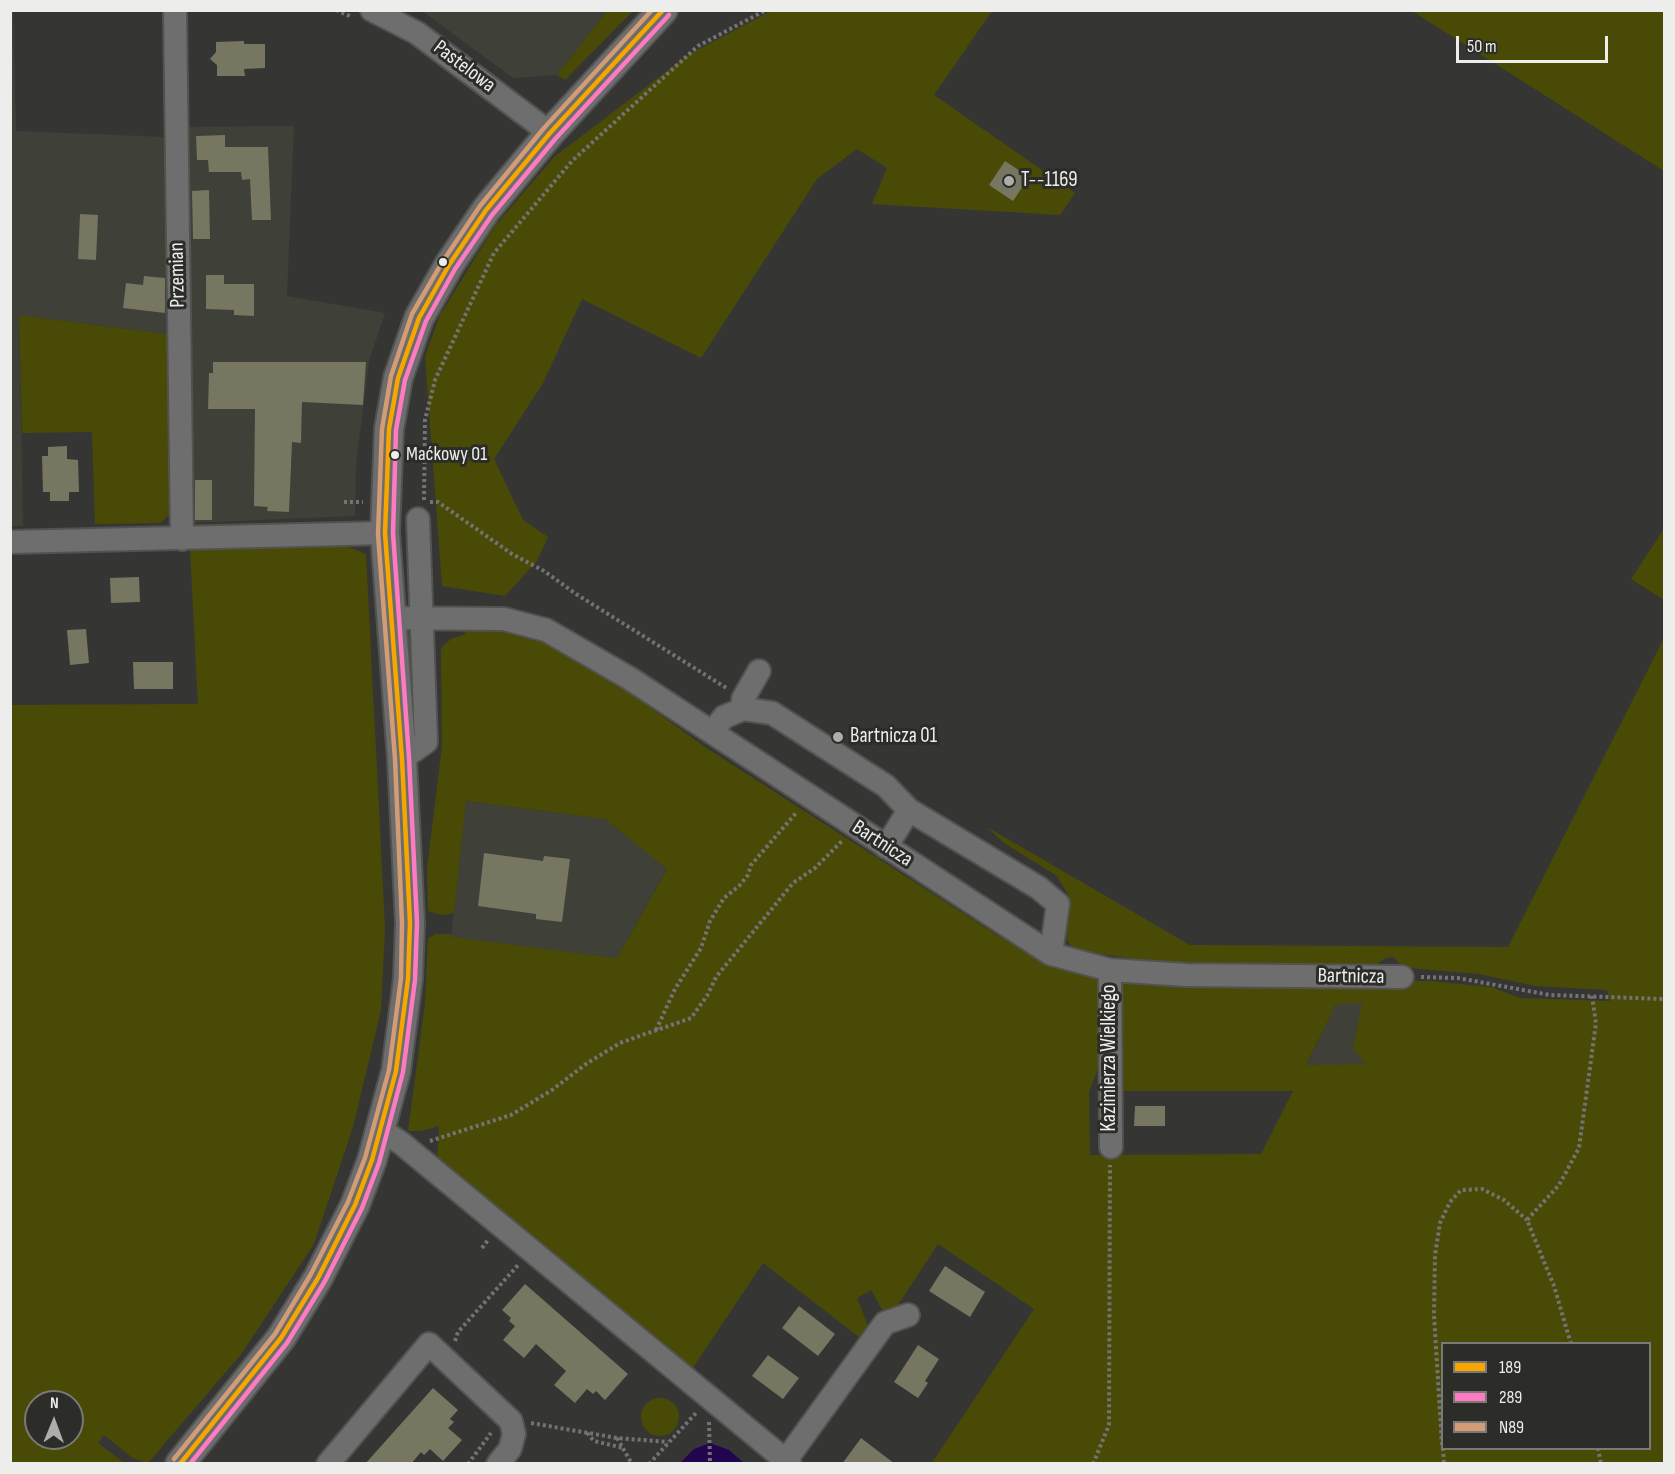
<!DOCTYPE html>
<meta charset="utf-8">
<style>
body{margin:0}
#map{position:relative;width:1675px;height:1474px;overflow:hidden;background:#353634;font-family:"Sofia Sans Condensed",sans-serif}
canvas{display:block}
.frame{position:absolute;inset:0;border:12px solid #ededeb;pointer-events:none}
.legend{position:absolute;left:1441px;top:1342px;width:210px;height:108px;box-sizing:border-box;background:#2c2d29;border:2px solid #797a77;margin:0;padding:8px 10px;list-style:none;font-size:18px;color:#ededeb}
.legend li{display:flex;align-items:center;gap:12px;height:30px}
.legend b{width:30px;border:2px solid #797a77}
.north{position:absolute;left:24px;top:1390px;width:60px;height:60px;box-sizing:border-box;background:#2c2d29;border:2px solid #797a77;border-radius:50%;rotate:1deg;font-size:16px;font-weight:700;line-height:24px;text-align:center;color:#ededeb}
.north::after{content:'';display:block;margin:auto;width:21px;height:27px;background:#adadab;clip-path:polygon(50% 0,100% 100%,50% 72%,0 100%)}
.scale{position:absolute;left:1456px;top:36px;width:152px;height:27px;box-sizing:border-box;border:3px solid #ededeb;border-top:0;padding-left:8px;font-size:18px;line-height:21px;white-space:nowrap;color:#ededeb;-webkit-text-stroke:4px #2c2d29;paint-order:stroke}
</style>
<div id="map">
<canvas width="1675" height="1474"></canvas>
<div class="frame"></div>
<ul class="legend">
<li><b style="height:8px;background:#f7a600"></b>189</li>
<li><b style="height:8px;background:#fe7ac1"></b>289</li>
<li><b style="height:8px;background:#d39c74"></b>N89</li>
</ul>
<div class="north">N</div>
<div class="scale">50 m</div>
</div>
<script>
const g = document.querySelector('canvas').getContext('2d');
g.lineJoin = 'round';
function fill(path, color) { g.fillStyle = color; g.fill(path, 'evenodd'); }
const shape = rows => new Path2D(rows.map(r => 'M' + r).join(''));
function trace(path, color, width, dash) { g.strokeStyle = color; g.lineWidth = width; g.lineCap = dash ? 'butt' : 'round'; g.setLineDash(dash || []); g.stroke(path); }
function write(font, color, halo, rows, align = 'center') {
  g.font = font + ' "Sofia Sans Condensed",sans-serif'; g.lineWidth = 6; g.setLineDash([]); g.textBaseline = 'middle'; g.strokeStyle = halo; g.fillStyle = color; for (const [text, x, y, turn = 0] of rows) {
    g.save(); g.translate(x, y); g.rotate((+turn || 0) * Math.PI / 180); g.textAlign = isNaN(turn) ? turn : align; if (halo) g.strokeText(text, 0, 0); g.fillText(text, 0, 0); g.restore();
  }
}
const built = shape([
 [10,11,13,11,16,131,166,137,173,335,19,315,23,526,11,526],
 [422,11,607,11,557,75,513,78],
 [294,126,287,296,385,313,369,361,356,464,355,516,189,523,184,127],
 [466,801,605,819,667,868,617,958,451,937],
 [1363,1002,1353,1048,1366,1064,1306,1066,1336,1004]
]);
const green = shape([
 [607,11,633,11,565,80,557,75],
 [771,11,992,11,934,95,1075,193,1060,215,872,204,887,168,857,149,817,179,701,358,582,299,543,383,494,459,523,520,548,537,537,561,505,596,442,586,425,356,440,315,495,226,554,157,688,55],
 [1412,11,1664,11,1664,171],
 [19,315,173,335,175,508,161,523,95,524,92,432,22,433],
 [1664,529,1664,600,1631,579],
 [336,542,366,554,385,929,381,1010,353,1127,314,1244,242,1353,148,1463,134,1459,104,1435,98,1443,124,1463,11,1464,11,705,198,704,190,548],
 [36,1402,72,1402,72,1438,36,1438],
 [491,629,532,636,564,651,630,693,705,747,1000,937,1040,959,1102,978,1105,1050,1089,1092,1090,1155,1261,1154,1293,1091,1120,1091,1120,979,1390,990,1412,981,1429,981,1491,987,1520,998,1610,1001,1607,990,1535,986,1479,974,1409,968,1400,965,1394,957,1386,958,1370,969,1174,967,1156,962,1074,950,1067,940,1069,896,1057,876,1004,843,987,827,1190,945,1508,947,1664,638,1664,1463,932,1463,1034,1309,938,1244,896,1308,883,1311,871,1290,857,1298,868,1326,859,1337,763,1263,690,1372,437,1161,439,1126,421,1131,408,1131,425,1004,428,938,436,934,451,934,452,937,617,958,667,869,605,819,466,801,454,913,442,915,428,911,427,869,442,746,441,648,451,639,465,634,465,630],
 [1362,1003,1353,1048,1365,1064,1306,1065,1336,1004],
 [1442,1344,1650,1344,1650,1448,1442,1448],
 '641 1417a19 19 0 1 1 38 0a19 19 0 1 1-38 0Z'
]);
const water = shape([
 [710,1443,729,1450,744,1463,680,1463,694,1449]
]);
const building = shape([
 [244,41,244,44,265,44,265,68,244,69,245,76,217,76,217,65,210,59,216,52,216,42],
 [225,135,225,147,268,147,271,220,252,220,250,179,242,180,241,172,209,172,208,160,197,160,196,136],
 [1005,161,1029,177,1013,201,989,185],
 [209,190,210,239,193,239,192,191],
 [80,214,98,215,96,260,78,259],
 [206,275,224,275,224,284,254,284,254,316,234,315,234,310,206,309],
 [144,276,165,278,165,313,123,308,126,283,143,285],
 [213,362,366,362,363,405,302,402,301,443,292,442,289,512,267,511,268,507,254,506,255,409,208,409,209,373,213,373],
 [67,446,67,459,78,460,79,492,69,492,69,501,50,501,50,492,43,492,42,456,48,456,48,447],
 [195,480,212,480,212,520,195,520],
 [139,577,140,602,111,603,110,578],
 [86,629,89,663,70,665,67,630],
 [133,662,173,662,173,689,134,689],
 [484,853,543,861,544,856,570,859,562,922,536,919,536,914,478,906],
 [1135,1106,1165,1106,1165,1126,1134,1126],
 [945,1266,985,1292,970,1317,929,1291],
 [525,1284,628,1374,605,1400,596,1391,593,1394,587,1389,575,1403,554,1385,566,1371,536,1344,524,1358,503,1340,515,1326,509,1321,511,1318,502,1310],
 [799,1306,835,1334,818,1356,782,1328],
 [918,1345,939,1359,925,1381,928,1383,918,1398,894,1382],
 [768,1355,799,1378,783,1399,752,1376],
 [433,1388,458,1410,450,1419,454,1422,448,1428,462,1440,443,1461,430,1449,424,1455,421,1452,411,1464,365,1464],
 [861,1438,895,1464,842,1464]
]);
const path = shape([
 [336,10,352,17],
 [424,500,425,420,435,380,494,253,572,161,698,46,766,10],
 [344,502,363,502],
 [430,502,438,502,512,554,544,571,576,594,728,689],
 [1421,977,1458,978,1550,995,1664,999],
 [656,1030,675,989,701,948,710,921,724,898,739,886,748,875,751,865,796,813],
 [430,1141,511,1115,552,1090,586,1064,620,1043,691,1018,707,996,716,977,793,883,815,868,842,841],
 [482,1248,488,1240],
 [455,1341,458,1332,519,1264],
 [1571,1344,1554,1286,1527,1220,1559,1185,1579,1148,1596,1023,1592,996],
 [709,1422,710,1464],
 [531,1423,617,1438,668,1442],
 [587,1433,594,1441,624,1448],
 [617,1438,632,1464],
 [1442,1445,1434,1315,1435,1255,1440,1223,1450,1202,1461,1190,1482,1189,1504,1200,1527,1220],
 [1443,1448,1444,1464],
 [1598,1448,1601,1464],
 [468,1464,491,1433],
 [649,1464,696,1413],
 [1093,1464,1109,1425,1110,1165]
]);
const minor = shape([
 [175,10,182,539],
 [372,10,417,33,550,133],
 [10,542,385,533],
 [391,618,504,619,546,630,629,678,1051,954,1110,970,1186,975,1402,977],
 [743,709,743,699,759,671],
 [712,732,724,717,743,709,772,713,886,786,909,810,1039,888,1058,904,1051,954],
 [402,759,426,742,418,519],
 [886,847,909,810],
 [1110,970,1111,1147],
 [381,1130,401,1143,790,1464],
 [786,1460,885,1323,908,1315],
 [328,1464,429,1344,511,1421,514,1434,510,1449,498,1464]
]);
const major = shape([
 [180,1464,281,1338,318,1278,355,1205,372,1160,396,1071,408,979,410,923,402,759,385,533,389,429,398,378,419,318,449,265,486,210,550,133,663,10]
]);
const bus1 = shape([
 [180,1464,281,1338,318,1278,355,1205,372,1160,396,1071,408,979,410,923,402,759,385,533,389,429,398,378,419,318,449,265,486,210,550,133,663,10]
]);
const bus2 = shape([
 [190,1464,287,1343,325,1281,362,1208,379,1163,403,1072,415,980,417,923,409,758,393,533,396,430,405,380,426,321,455,269,492,215,556,138,669,15]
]);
const bus3 = shape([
 [174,1459,275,1334,311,1274,348,1202,365,1158,389,1070,401,978,402,923,395,759,378,534,382,429,391,376,412,314,443,261,480,206,544,128,652,10]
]);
const markers = [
 [1009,181,6,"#adadab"],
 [443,262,5,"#ededeb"],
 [395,455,5,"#ededeb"],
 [838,737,6,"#adadab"]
];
const busNames = [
 ["Maćkowy 01",406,455]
];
const streetNames = [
 ["Pastelowa",464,67,37],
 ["Przemian",178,275,-91],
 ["Bartnicza",882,844,33],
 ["Bartnicza",1351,977,1],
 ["Kazimierza Wielkiego",1110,1058,-90]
];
const poiNames = [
 ["T--1169",1021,181],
 ["Bartnicza 01",850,737]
];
fill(built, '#3f4037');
fill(green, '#4a4a07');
fill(water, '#22054f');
fill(building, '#767661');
trace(minor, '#525351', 26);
trace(major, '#525351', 32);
trace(path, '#737373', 4, [3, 3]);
trace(minor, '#6e6e6e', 22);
trace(major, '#6d6d6e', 28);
trace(bus1, '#f7a600', 4.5);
trace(bus2, '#fe7ac1', 4.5);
trace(bus3, '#d39c74', 4.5);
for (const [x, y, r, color] of markers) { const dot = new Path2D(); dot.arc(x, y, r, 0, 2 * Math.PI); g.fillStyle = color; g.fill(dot); trace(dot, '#2c2d29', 2); }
write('20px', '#ededeb', '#2c2d29', busNames, 'left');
write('21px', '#ededeb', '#2c2d29', streetNames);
write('21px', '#ededeb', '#2c2d29', poiNames, 'left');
</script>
